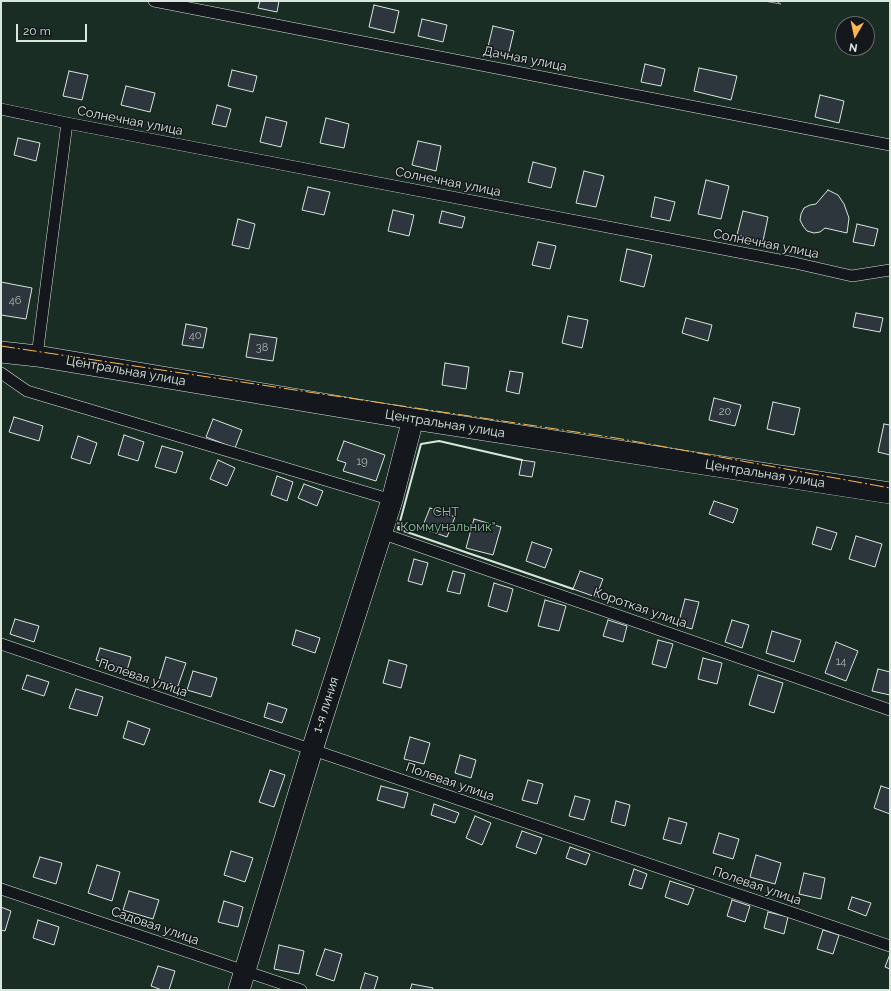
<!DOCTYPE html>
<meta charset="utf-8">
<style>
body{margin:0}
#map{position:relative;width:891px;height:991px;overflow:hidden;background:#14181c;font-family:Raleway,sans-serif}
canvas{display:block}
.frame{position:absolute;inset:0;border:2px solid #d8e6dc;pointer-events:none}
.north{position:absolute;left:835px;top:16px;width:40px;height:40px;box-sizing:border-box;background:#14181c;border:1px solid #626a69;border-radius:50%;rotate:189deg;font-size:11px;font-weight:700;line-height:16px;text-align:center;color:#d8e6dc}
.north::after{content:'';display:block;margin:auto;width:14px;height:18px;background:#ffb74d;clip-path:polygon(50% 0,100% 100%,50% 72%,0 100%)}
.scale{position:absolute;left:16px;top:24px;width:71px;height:18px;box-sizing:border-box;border:2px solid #d8e6dc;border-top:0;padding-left:5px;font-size:12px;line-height:14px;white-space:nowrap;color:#d8e6dc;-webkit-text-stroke:3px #14181c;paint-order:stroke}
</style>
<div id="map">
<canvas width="891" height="991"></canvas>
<div class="frame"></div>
<div class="north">N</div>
<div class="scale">20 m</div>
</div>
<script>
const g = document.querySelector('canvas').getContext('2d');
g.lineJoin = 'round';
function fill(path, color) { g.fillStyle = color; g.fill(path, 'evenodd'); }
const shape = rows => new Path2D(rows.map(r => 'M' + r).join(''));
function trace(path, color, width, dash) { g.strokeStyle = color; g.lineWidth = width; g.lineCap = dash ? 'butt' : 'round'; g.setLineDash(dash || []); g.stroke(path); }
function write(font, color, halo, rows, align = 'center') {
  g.font = font + ' Raleway,sans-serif'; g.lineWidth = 3; g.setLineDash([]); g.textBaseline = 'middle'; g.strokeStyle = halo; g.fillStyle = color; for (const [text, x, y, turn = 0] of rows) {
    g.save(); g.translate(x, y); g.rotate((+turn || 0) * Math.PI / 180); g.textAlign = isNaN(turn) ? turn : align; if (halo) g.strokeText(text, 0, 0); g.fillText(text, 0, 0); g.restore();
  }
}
const green = shape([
 [1,1,764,1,781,4,776,1,890,1,890,990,1,990,1,1],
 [843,24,867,24,867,48,843,48,843,24]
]);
const building = shape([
 [260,1,279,1,277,12,258,8,260,1],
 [374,5,399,11,394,33,369,27,374,5],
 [422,19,447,25,443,42,418,36,422,19],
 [493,26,514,31,508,56,487,51,493,26],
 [645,64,665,69,661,86,641,82,645,64],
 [699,68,737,76,731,100,694,91,699,68],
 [232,70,257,76,253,92,228,86,232,70],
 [69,71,88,75,82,100,63,96,69,71],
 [126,86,155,93,150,112,121,105,126,86],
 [820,95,844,101,839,123,815,117,820,95],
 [217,105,231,109,226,127,212,124,217,105],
 [266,117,287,122,281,147,260,142,266,117],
 [326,118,349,124,344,148,320,143,326,118],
 [18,138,40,143,36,161,14,155,18,138],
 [418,141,441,146,436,171,412,165,418,141],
 [533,162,556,168,551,188,528,182,533,162],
 [584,171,604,176,596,207,576,203,584,171],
 [706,180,729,186,721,219,698,214,706,180],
 [308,187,330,192,324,215,302,210,308,187],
 [828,190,838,195,844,204,849,218,847,233,825,228,820,232,814,233,807,231,803,226,800,220,801,214,804,208,810,205,816,204,828,190],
 [655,197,675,202,670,221,651,217,655,197],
 [393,210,414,215,409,236,388,231,393,210],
 [442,211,465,217,462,228,439,223,442,211],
 [743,211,768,217,763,241,737,235,743,211],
 [238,219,255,224,249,249,232,245,238,219],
 [857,224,878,229,874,246,853,242,857,224],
 [538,242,556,246,550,269,532,265,538,242],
 [627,249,652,255,644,287,620,281,627,249],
 [1,282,32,288,26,319,1,315,1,282],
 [856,313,883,318,880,332,853,327,856,313],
 [568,316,588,320,582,348,562,343,568,316],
 [686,318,712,325,708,341,682,333,686,318],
 [186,324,207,328,203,348,182,345,186,324],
 [250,334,277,338,273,361,246,357,250,334],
 [445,363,469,367,466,389,442,385,445,363],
 [510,371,523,373,519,394,506,391,510,371],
 [714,398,741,405,735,426,709,420,714,398],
 [773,402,800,408,794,435,767,429,773,402],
 [14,417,43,426,39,441,9,432,14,417],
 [213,419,242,430,235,448,206,437,213,419],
 [884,424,890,425,890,455,878,452,884,424],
 [124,435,144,442,138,461,118,455,124,435],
 [78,436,97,443,90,464,71,458,78,436],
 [344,441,385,455,376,481,343,471,346,463,337,460,344,441],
 [162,446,183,452,176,473,155,467,162,446],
 [218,460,235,468,227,486,210,479,218,460],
 [522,460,535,462,532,477,519,475,522,460],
 [277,476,293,482,287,501,271,495,277,476],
 [304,484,323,491,317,506,298,498,304,484],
 [714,501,738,509,733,523,709,514,714,501],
 [430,508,455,517,447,537,422,528,430,508],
 [474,519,501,527,493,555,466,548,474,519],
 [817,527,837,533,831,550,812,544,817,527],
 [856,536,882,544,875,567,849,559,856,536],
 [532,542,552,549,545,568,526,561,532,542],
 [414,559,428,563,422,585,408,581,414,559],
 [453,571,465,574,460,594,447,591,453,571],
 [580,571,603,579,596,597,573,589,580,571],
 [494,583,513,589,507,612,488,606,494,583],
 [685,599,699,602,692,629,678,625,685,599],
 [545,600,566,606,559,631,538,626,545,600],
 [15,619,39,626,34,642,10,634,15,619],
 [608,620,627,626,623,642,603,636,608,620],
 [732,620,749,625,742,648,725,642,732,620],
 [296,630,320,638,315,653,292,645,296,630],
 [772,631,801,640,794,662,766,653,772,631],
 [658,640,673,644,666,668,652,664,658,640],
 [836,642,858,651,846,681,825,673,836,642],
 [100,648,131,657,127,670,96,660,100,648],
 [166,657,186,663,178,686,159,680,166,657],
 [703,658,722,663,717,684,698,679,703,658],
 [389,660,407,665,401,688,383,683,389,660],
 [878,669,890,672,890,695,872,691,878,669],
 [193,671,217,678,211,697,187,690,193,671],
 [27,675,49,682,44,696,22,689,27,675],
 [758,675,783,683,774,713,749,705,758,675],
 [76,689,103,697,97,716,69,708,76,689],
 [268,703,287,709,282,723,264,717,268,703],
 [128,721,150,729,144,745,123,738,128,721],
 [410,737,430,743,424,764,404,759,410,737],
 [460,755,476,760,471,778,455,773,460,755],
 [270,770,285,775,274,807,259,802,270,770],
 [528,780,543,784,537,804,522,800,528,780],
 [381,786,408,793,404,808,377,800,381,786],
 [881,786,890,789,890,814,874,808,881,786],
 [575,796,590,800,584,820,569,816,575,796],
 [616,801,630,805,625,826,611,822,616,801],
 [434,804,459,813,455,823,431,815,434,804],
 [475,816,491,823,482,845,466,838,475,816],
 [669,818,687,823,681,844,663,839,669,818],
 [522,831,542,838,536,854,516,847,522,831],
 [719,833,739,839,733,859,713,853,719,833],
 [570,847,590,854,586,865,566,858,570,847],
 [231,851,253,858,245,882,224,875,231,851],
 [756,855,781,863,775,884,750,877,756,855],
 [40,857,62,863,56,884,33,877,40,857],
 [97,865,120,872,112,901,88,893,97,865],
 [634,869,647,874,642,889,629,885,634,869],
 [804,873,825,878,821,899,799,894,804,873],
 [670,881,694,889,688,905,665,897,670,881],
 [129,891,159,900,153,919,123,910,129,891],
 [852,897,871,903,866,916,848,909,852,897],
 [732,900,750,906,745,922,727,916,732,900],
 [224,901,243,907,238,927,218,922,224,901],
 [1,907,11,911,5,931,1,930,1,907],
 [768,912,788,917,784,934,764,928,768,912],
 [38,920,59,927,54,945,33,938,38,920],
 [823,930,839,935,833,954,817,949,823,930],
 [279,945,304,951,299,974,274,969,279,945],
 [325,949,342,954,334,981,316,975,325,949],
 [890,954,890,969,885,967,890,954],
 [158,966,175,971,169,990,162,990,151,986,158,966],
 [365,973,378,977,374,990,360,990,365,973],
 [412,984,433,988,432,990,410,990,412,984]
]);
const service = shape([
 [154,1,890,145],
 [1,109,67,123,795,263,852,276,890,270],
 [37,356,67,123],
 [1,373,27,391,392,500],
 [381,533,890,710],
 [1,644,890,946],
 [1,889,301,990]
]);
const minor = shape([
 [1,352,37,356,413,419,890,493],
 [239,990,312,750,392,500,413,419]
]);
const wall = shape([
 [522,460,439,441,421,444,398,529,573,589]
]);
const power = shape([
 [1,346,616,438,890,488]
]);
const numberNames = [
 ["46",15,301],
 ["40",195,336],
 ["38",262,348],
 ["20",725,412],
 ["19",362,462],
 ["14",841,662]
];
const streetNames = [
 ["Дачная улица",525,59,11],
 ["Солнечная улица",130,121,11],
 ["Солнечная улица",448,182,11],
 ["Солнечная улица",766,244,11],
 ["Центральная улица",126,371,10],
 ["Центральная улица",445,424,9],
 ["Центральная улица",765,474,9],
 ["Короткая улица",640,608,19],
 ["Полевая улица",143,678,19],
 ["1-я линия",326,705,-72],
 ["Полевая улица",450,782,19],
 ["Полевая улица",757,886,19],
 ["Садовая улица",155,926,19]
];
const parkNames = [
 ["СНТ",446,512],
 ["\"Коммунальник\"",446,527]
];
fill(green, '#1a2d24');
trace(green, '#939e99', 1);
fill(building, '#2c363c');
trace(building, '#d8e6dc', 1);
trace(service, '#d8e6dc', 12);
trace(minor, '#d8e6dc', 22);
trace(service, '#14181c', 11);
trace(minor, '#14181c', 21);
trace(wall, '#d8e6dc', 2);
trace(power, '#ffb74d', 1, [14, 3, 2, 3]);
write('11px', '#adbab4', null, numberNames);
write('13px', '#d8e6dc', '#14181c', streetNames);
write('13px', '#8ac095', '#14181c', parkNames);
</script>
